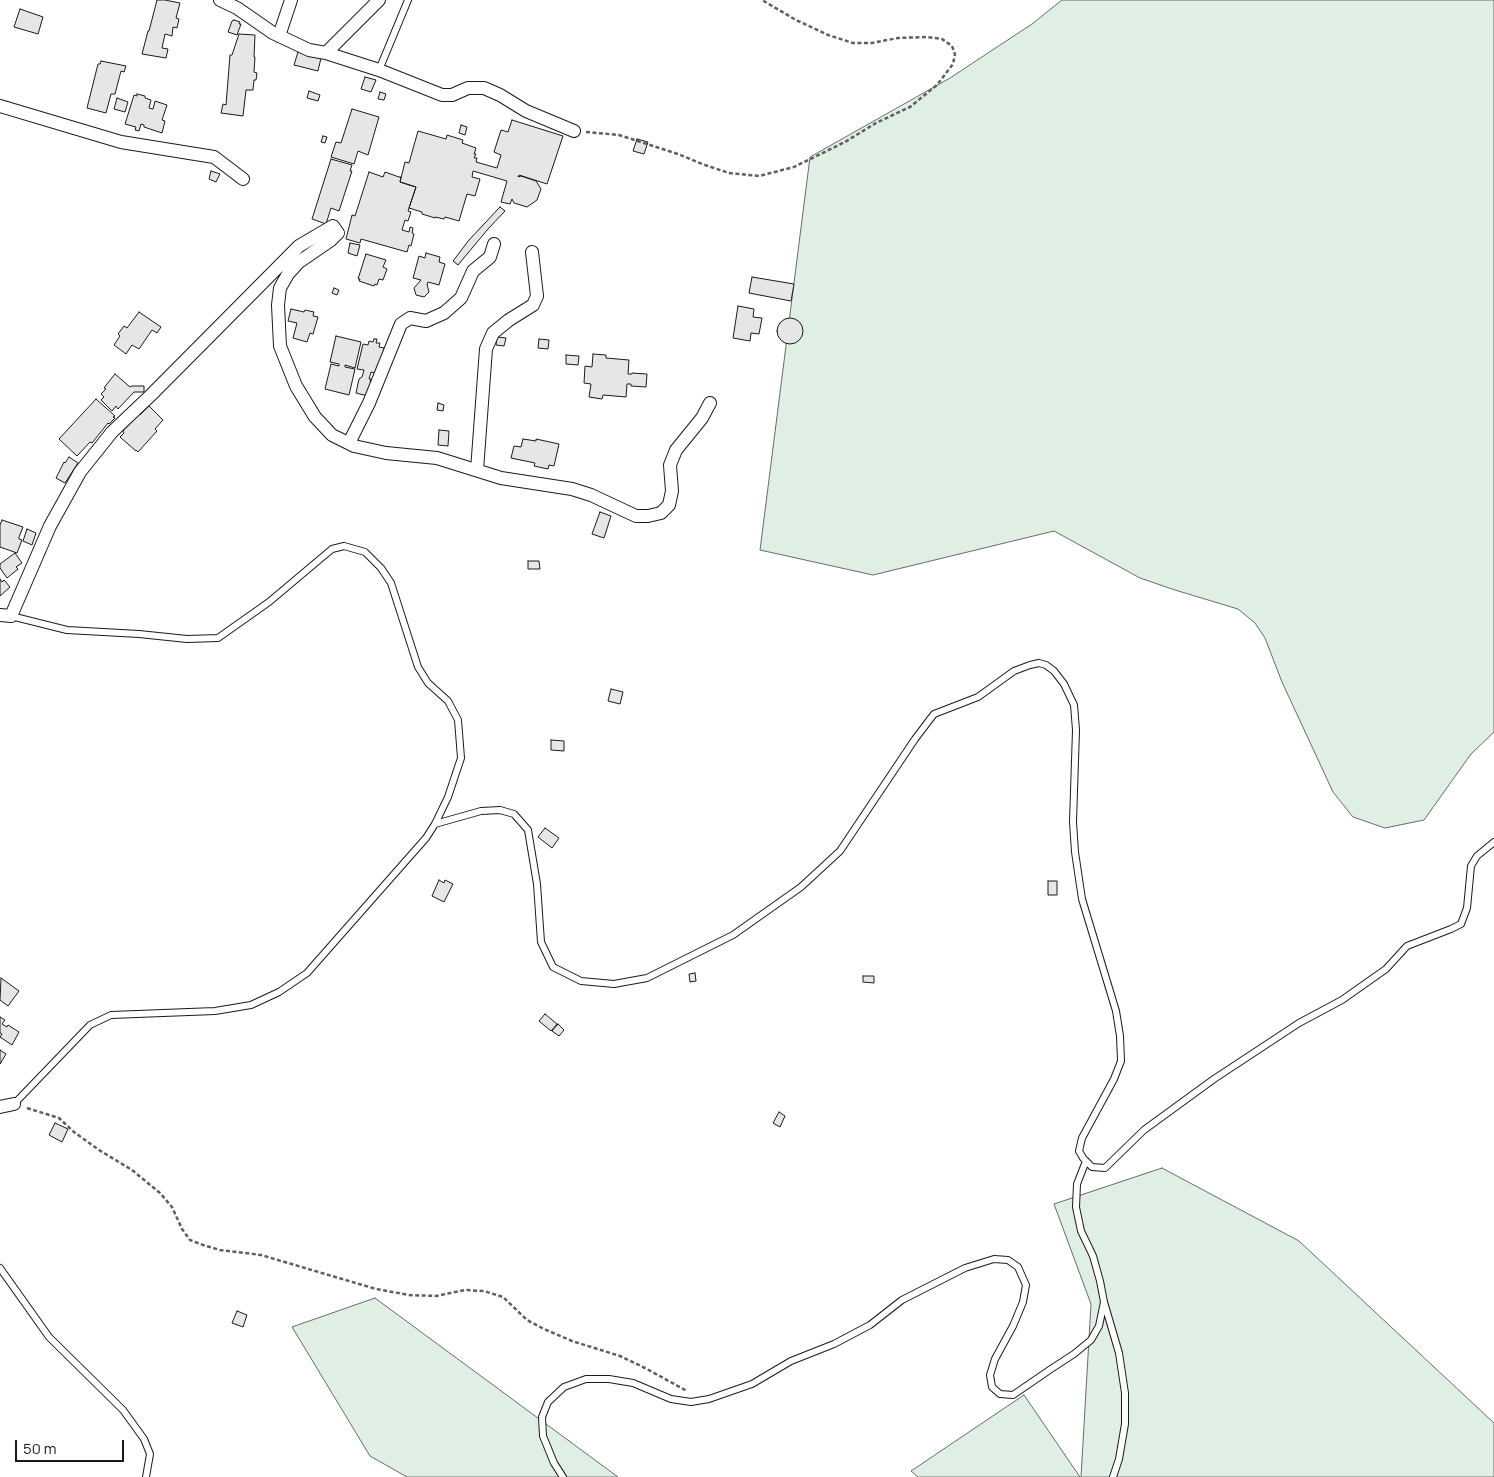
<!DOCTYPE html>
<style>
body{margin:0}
#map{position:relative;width:1494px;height:1477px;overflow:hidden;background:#fff;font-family:Manrope,sans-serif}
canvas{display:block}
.scale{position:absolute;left:15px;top:1440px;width:109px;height:22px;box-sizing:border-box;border:2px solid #1a1a1a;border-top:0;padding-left:6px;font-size:15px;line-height:18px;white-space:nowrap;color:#1a1a1a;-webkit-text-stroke:4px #fff;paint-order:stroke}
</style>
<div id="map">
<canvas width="1494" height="1477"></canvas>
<div class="scale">50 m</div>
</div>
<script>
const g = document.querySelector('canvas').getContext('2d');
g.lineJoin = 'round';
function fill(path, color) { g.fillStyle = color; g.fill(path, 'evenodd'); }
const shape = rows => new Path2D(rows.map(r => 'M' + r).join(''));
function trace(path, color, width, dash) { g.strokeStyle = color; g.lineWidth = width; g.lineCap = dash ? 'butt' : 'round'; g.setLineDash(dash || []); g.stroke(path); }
const green = shape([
 [1062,0,1494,0,1494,732,1471,754,1424,820,1385,828,1353,817,1333,792,1282,682,1265,638,1255,623,1238,609,1175,590,1140,578,1054,531,873,575,760,550,810,157,950,78,1032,24,1062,0],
 [1162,1168,1299,1241,1494,1423,1494,1477,1081,1477,1091,1304,1054,1204,1162,1168],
 [375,1298,618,1477,407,1477,370,1456,292,1327,375,1298],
 [1024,1395,1080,1477,918,1477,911,1471,1024,1395]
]);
const building = shape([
 [157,0,165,0,180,3,176,18,179,19,177,28,173,27,172,36,165,34,162,48,168,49,166,58,142,54,148,31,149,31,157,0],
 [20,9,43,17,38,34,14,27,20,9],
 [234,20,240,22,239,24,241,24,237,35,228,32,232,21,234,20],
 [239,34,255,35,254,57,255,57,254,72,257,73,256,80,254,80,253,90,246,90,243,116,221,113,223,104,226,105,230,55,232,55,239,34],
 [298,52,321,58,318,71,294,65,298,52],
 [101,61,126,66,124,72,121,71,115,94,111,94,106,113,87,108,98,64,100,64,101,61],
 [365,77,376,80,371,92,361,89,365,77],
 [309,91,320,95,318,101,307,98,309,91],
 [380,92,386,94,384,100,378,99,380,92],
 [137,94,145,96,145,98,151,100,149,108,153,109,155,101,167,105,162,120,165,121,162,133,144,127,144,125,141,124,139,131,135,130,136,127,125,124,134,95,137,96,137,94],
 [117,98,128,102,125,112,114,109,117,98],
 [352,109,379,117,368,155,358,151,354,164,331,157,336,142,341,143,352,109],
 [512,120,563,136,547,184,519,175,518,177,521,176,536,181,541,189,537,200,527,207,514,203,512,199,510,204,501,202,507,181,473,171,472,177,480,179,475,196,467,194,459,221,445,217,444,219,435,217,435,218,422,214,422,212,409,208,416,187,400,182,405,162,409,163,418,131,446,139,447,135,463,140,462,143,476,148,474,154,476,154,474,158,477,158,476,162,497,168,501,155,494,152,501,130,508,132,512,120],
 [461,125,467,127,465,135,459,133,461,125],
 [323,136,327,137,325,143,321,142,323,136],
 [637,139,648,142,644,154,633,151,637,139],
 [331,159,352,165,350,171,352,171,339,211,331,208,326,224,312,219,331,159],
 [211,171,220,174,216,182,209,179,211,171],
 [369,172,383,177,385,172,399,177,401,177,400,182,416,187,408,211,411,212,408,221,405,220,402,230,409,232,410,227,413,228,412,233,414,234,411,246,409,245,407,252,361,239,360,243,346,239,352,215,355,216,369,172],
 [500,207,505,211,488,229,458,265,453,261,469,240,500,207],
 [350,243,360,245,357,256,348,253,350,243],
 [426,253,440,257,439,262,445,264,439,285,428,282,427,284,429,292,424,297,416,295,414,288,421,280,413,278,419,256,425,258,426,253],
 [366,254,386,260,383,267,387,269,383,280,379,279,377,285,375,284,374,286,359,281,360,279,358,279,366,254],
 [752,277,794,284,791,301,749,293,752,277],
 [334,288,339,290,337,295,332,293,334,288],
 [738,306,754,309,753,317,762,318,759,334,751,333,750,341,733,338,738,306],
 [291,309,304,312,305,310,314,312,313,316,318,317,313,334,310,333,307,342,293,338,297,323,288,321,291,309],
 [139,312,161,327,157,333,152,330,139,349,132,345,126,354,114,345,120,336,118,334,124,326,127,328,139,312],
 '777 331a13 13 0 1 1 26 0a13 13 0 1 1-26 0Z',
 [336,336,361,342,355,368,345,365,345,367,355,369,349,395,325,389,331,364,339,366,339,364,330,362,336,336],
 [497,337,506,338,504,346,496,345,497,337],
 [374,339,377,339,376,343,380,343,379,347,384,348,378,374,371,372,369,379,371,379,370,382,372,382,368,396,356,393,359,379,362,377,364,370,357,369,363,344,368,345,369,341,373,342,374,339],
 [539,339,549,340,548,349,538,348,539,339],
 [593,354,606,355,606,358,629,360,628,374,632,374,632,373,647,374,646,387,631,386,631,384,627,384,626,397,603,395,602,399,589,397,591,384,584,383,585,366,592,367,593,354],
 [566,355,579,356,578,365,566,364,566,355],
 [115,374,130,387,132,386,144,386,144,392,134,392,118,409,116,406,112,411,101,400,104,397,101,394,106,389,104,388,107,384,115,374],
 [96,399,115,416,113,417,115,418,109,424,108,423,92,443,90,442,77,456,59,439,96,399],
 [438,403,444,405,443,411,437,410,438,403],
 [149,406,163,420,155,429,157,431,138,452,136,450,136,451,120,437,124,433,123,431,139,414,140,415,149,406],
 [439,430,449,431,448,446,438,445,439,430],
 [523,439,536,441,536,439,559,444,554,466,549,465,548,469,534,466,535,463,511,458,514,446,521,447,523,439],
 [69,457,78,463,65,483,56,478,64,462,65,463,69,457],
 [600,512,611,516,604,538,592,534,600,512],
 [2,520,23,527,19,537,19,539,22,540,17,553,0,547,0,525,2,520],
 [27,529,36,533,32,545,23,541,27,529],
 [15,553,22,563,16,567,18,569,7,578,0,568,0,564,15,553],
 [528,561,539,561,540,569,528,569,528,561],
 [0,579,2,582,4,580,10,587,0,596,0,579],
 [611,689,623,692,620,704,608,701,611,689],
 [551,740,564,741,564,751,551,750,551,740],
 [545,828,559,838,552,848,538,837,545,828],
 [439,880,444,883,445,880,453,884,444,902,432,896,439,880],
 [1048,881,1057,881,1057,895,1048,895,1048,881],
 [695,973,696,981,690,982,689,974,695,973],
 [863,976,874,976,874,983,863,982,863,976],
 [1,978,19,991,8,1006,0,1000,1,978],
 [545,1014,557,1024,551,1031,539,1021,545,1014],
 [0,1017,5,1020,2,1024,7,1027,8,1025,19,1032,12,1045,0,1037,2,1034,0,1033,0,1017],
 [558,1024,564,1030,559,1036,552,1031,558,1024],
 [0,1050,6,1054,0,1064,0,1050],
 [779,1112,785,1116,780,1127,773,1123,779,1112],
 [55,1123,68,1129,62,1142,49,1135,55,1123],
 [237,1311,247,1315,243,1327,232,1323,237,1311]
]);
const path = shape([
 [586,132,619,135,678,154,702,164,729,173,759,176,794,167,845,142,876,123,910,107,937,85,953,64,955,54,952,46,942,39,927,37,898,38,872,43,853,43,828,35,796,20,762,0],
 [27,1108,59,1118,74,1132,99,1150,132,1170,160,1193,172,1207,182,1229,190,1240,203,1245,220,1250,261,1255,376,1289,409,1295,436,1296,465,1290,484,1291,503,1297,527,1320,544,1329,572,1341,620,1356,645,1368,687,1391]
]);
const lane = shape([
 [379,70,408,0],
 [11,616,67,630,139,634,187,639,218,638,269,602,332,549,344,546,365,552,381,568,391,583,418,667,428,683,448,701,458,720,461,758,448,797,435,824,426,838,307,973,279,992,251,1005,215,1011,111,1015,90,1025,14,1104],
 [435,824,481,811,500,810,514,814,528,830,537,884,541,942,553,967,581,981,614,984,647,978,733,935,801,887,840,851,915,739,934,714,978,697,1014,671,1030,665,1039,663,1046,665,1054,671,1064,684,1074,705,1076,730,1073,822,1075,852,1082,899,1116,1011,1120,1036,1121,1061,1114,1079,1082,1138,1079,1151,1083,1158,1092,1167,1105,1168,1144,1130,1214,1079,1299,1023,1342,1000,1386,969,1407,946,1451,929,1461,924,1467,908,1471,866,1477,856,1494,842],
 [1086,1161,1077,1184,1076,1207,1081,1231,1093,1256,1100,1281,1104,1302,1119,1353,1125,1393,1125,1424,1119,1459,1113,1477],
 [0,1268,49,1337,123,1410,144,1439,150,1454,146,1477],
 [563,1477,554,1463,543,1436,542,1417,548,1402,564,1387,586,1379,609,1379,633,1383,671,1399,691,1402,709,1399,752,1384,791,1361,834,1344,870,1325,902,1300,965,1268,994,1259,1008,1260,1018,1267,1026,1285,1023,1302,1013,1326,995,1359,990,1375,992,1387,1000,1394,1013,1395,1051,1369,1074,1354,1091,1340,1099,1326,1104,1302]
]);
const street = shape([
 [220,0,237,8,273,33,309,50,326,53,379,70,442,95,452,95,468,88,484,88,500,95,526,111,574,131],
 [279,36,291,0],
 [326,53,379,0],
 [0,106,121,142,214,157,243,179],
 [349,443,369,403,401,324,410,318,426,321,444,313,461,298,473,271,490,257,494,244],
 [477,470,486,349,493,333,509,320,533,305,537,296,532,252],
 [0,615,11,616,50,526,80,472,112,432,151,395,299,246,333,226,338,233,331,240,299,262,288,274,280,288,278,305,280,346,296,386,315,417,332,435,354,446,386,453,437,458,501,478,572,489,591,495,636,516,648,516,661,513,669,505,672,491,670,465,676,450,702,418,710,403],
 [0,1107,14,1104]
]);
fill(green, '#e0efe3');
trace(green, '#6a6a6a', 1);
fill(building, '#e6e6e6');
trace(building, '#1a1a1a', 1);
trace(lane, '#1a1a1a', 8);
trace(street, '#1a1a1a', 14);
trace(path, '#5f5f5f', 2.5, [4, 2.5]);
trace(lane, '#fff', 6);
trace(street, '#fff', 12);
</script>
